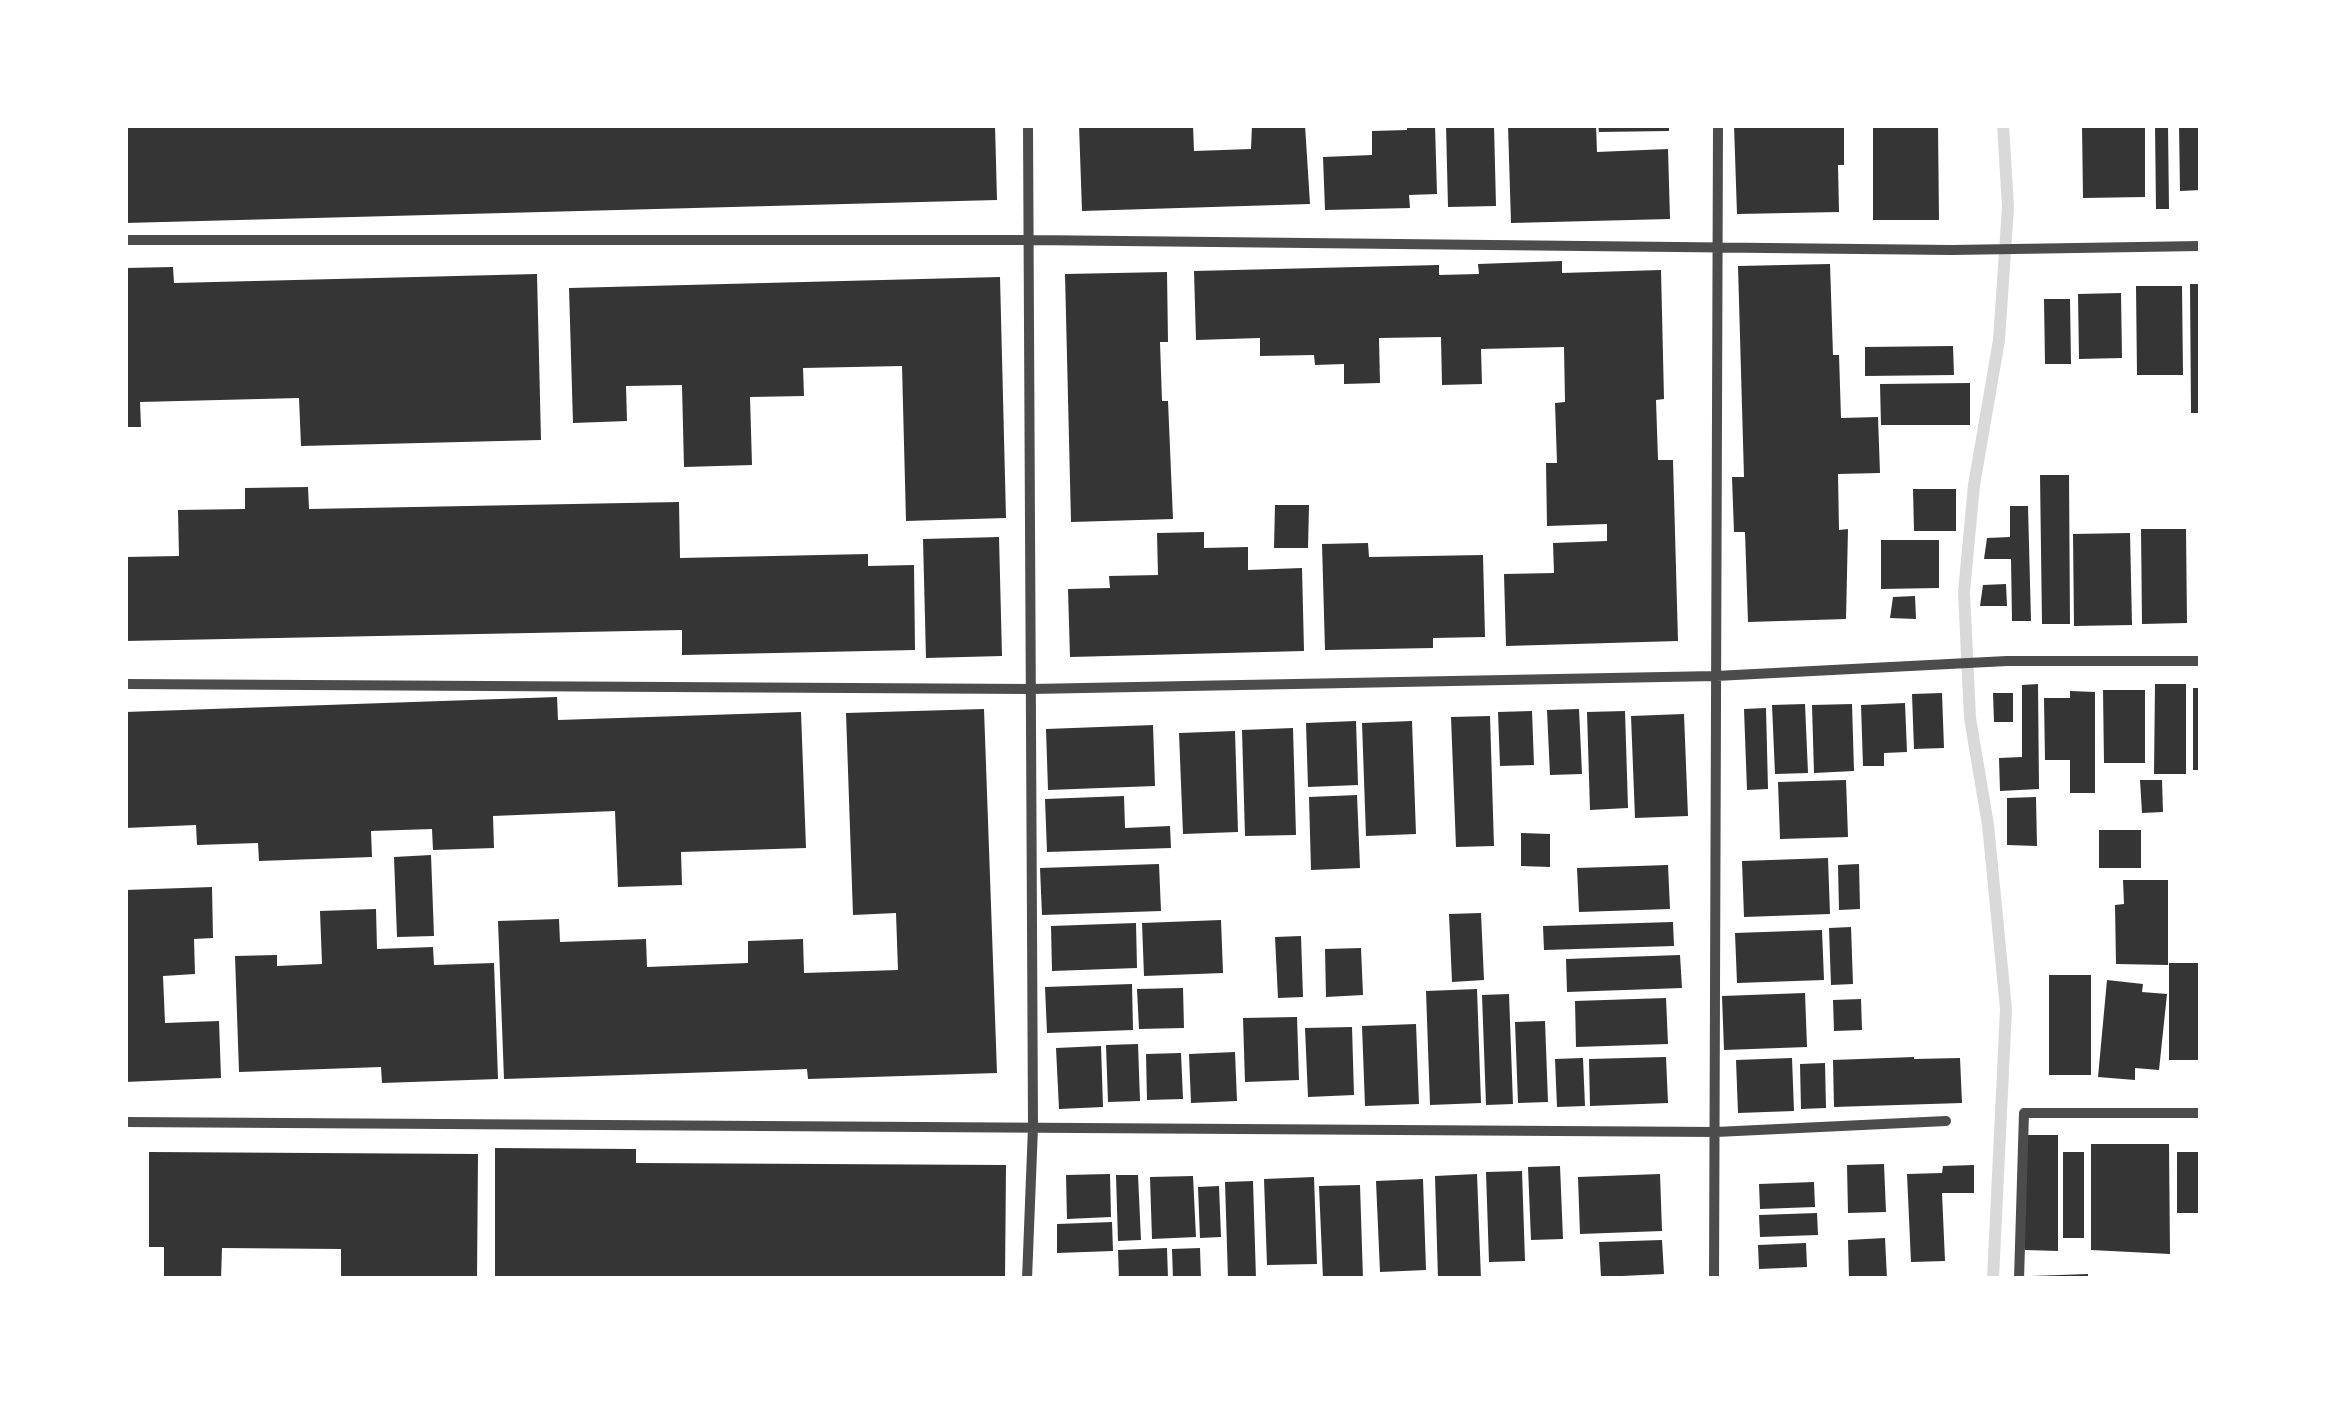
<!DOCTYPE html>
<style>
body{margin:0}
#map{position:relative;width:2326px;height:1404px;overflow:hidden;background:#fff;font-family:Barlow,sans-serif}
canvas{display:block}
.frame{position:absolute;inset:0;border:128px solid #fff;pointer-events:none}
</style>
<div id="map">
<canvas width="2326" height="1404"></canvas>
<div class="frame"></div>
</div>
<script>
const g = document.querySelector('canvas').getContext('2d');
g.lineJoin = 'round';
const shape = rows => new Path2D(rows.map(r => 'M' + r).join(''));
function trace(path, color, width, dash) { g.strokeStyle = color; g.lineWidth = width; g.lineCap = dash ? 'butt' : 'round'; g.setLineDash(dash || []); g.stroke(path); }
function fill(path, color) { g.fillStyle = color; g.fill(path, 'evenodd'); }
const stream = shape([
 [1993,1279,2006,1009,1988,825,1970,718,1964,592,1974,485,1999,340,2008,207,2003,125]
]);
const building = shape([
 [125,125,995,125,997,200,125,223],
 [1079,125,1193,125,1194,151,1251,149,1252,125,1305,125,1310,204,1082,211],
 [1407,125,1435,125,1437,194,1409,195,1410,208,1325,210,1323,157,1372,155,1372,131,1407,130],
 [1446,125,1494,125,1496,206,1448,207],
 [1508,125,1596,125,1597,152,1668,149,1670,219,1511,223],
 [1598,125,1669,125,1669,131,1599,132],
 [1734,125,1844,125,1844,165,1838,165,1839,212,1737,214],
 [1873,125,1938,125,1939,220,1873,220],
 [2082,125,2145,125,2145,197,2083,198],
 [2155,125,2168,125,2169,209,2156,209],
 [2179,125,2201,125,2201,190,2180,191],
 [1562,261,1562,273,1661,270,1664,399,1656,400,1658,460,1673,460,1678,641,1506,646,1504,574,1554,573,1553,543,1607,541,1607,524,1547,526,1546,463,1557,463,1555,403,1565,402,1564,347,1481,349,1482,384,1442,385,1441,337,1379,338,1380,383,1344,384,1344,364,1315,365,1314,355,1260,356,1260,338,1196,340,1194,271,1439,265,1439,275,1479,274,1478,264],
 [1830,264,1833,355,1839,355,1841,418,1878,417,1880,473,1838,474,1839,530,1848,529,1846,619,1748,622,1745,532,1734,532,1732,477,1744,477,1738,266],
 [173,267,174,283,537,274,541,440,301,446,299,398,140,402,141,427,125,427,125,268],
 [1167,272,1168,342,1160,342,1162,401,1168,401,1173,519,1071,522,1065,274],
 [1000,277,1006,518,906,521,902,366,803,368,804,396,750,397,752,465,684,467,682,385,626,386,627,421,573,423,569,288],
 [2190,284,2201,284,2201,413,2191,413],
 [2136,286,2182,286,2183,375,2137,375],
 [2121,293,2122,358,2079,359,2078,294],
 [2044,299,2070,299,2071,364,2045,364],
 [1953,346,1954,375,1865,376,1865,347],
 [1970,383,1970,425,1881,425,1880,384],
 [2040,475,2069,475,2070,624,2042,624],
 [308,487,309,509,679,502,680,558,868,554,868,566,914,565,915,650,682,655,682,630,125,641,125,557,179,556,178,510,245,509,245,488],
 [1913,489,1956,489,1956,531,1914,531],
 [1275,505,1309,505,1308,548,1274,548],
 [2010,506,2028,506,2031,621,2012,621,2011,559,1984,559,1987,538,2010,537],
 [2141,529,2186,529,2187,623,2142,624],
 [1204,532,1204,548,1248,547,1248,570,1302,568,1304,651,1070,657,1068,589,1110,588,1109,576,1158,575,1157,533],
 [2130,533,2132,625,2074,626,2073,534],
 [999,537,1002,656,926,658,923,539],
 [1881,540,1939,540,1939,588,1881,589],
 [1368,543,1369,557,1483,555,1485,637,1433,638,1433,648,1325,650,1322,544],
 [2006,584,2007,606,1980,606,1983,585],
 [1915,596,1916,619,1890,618,1893,597],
 [2038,684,2039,789,2000,791,1999,758,2022,757,2022,685],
 [2155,684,2186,684,2186,774,2154,774],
 [2193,688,2201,688,2201,770,2193,770],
 [2103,690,2145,690,2145,763,2104,763],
 [2070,691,2095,692,2095,793,2070,793,2070,760,2045,760,2044,698,2070,698],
 [1942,693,1944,748,1914,749,1912,694],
 [1993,693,2013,693,2013,722,1994,722],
 [557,697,558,720,801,712,806,848,681,852,682,885,618,887,615,811,493,816,494,848,433,850,432,829,371,831,372,857,259,861,258,843,197,845,196,825,125,828,125,712],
 [1905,703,1907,752,1884,753,1884,766,1863,766,1861,705],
 [1805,704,1808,773,1775,774,1772,705],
 [1852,704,1854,771,1814,773,1812,705],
 [1766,708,1768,789,1747,790,1744,709],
 [984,709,997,1073,808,1079,807,1069,504,1079,498,921,559,919,560,942,646,939,647,967,748,963,748,941,803,939,804,973,898,970,896,913,853,915,846,713],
 [1579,709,1582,774,1550,775,1547,710],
 [1532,711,1534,765,1500,766,1498,712],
 [1625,711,1628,808,1590,810,1587,712],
 [1684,714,1688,816,1635,818,1631,716],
 [1490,716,1494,846,1456,847,1451,717],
 [1356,721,1358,785,1308,787,1306,723],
 [1412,721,1416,834,1366,836,1362,723],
 [1153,725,1155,786,1048,790,1046,729],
 [1293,728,1296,835,1245,836,1242,730],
 [1235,731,1238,832,1183,834,1179,733],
 [1846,780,1848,837,1780,839,1778,782],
 [2140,780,2162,780,2163,812,2142,813],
 [1357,795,1360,868,1311,870,1309,797],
 [1124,796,1125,828,1170,826,1171,848,1047,852,1045,799],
 [2036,797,2037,846,2007,845,2007,798],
 [2099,830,2141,830,2141,868,2099,868],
 [1521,833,1550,834,1550,867,1521,866],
 [431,855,434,936,397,937,394,857],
 [1828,858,1830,914,1744,917,1742,861],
 [1159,864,1161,911,1042,915,1040,868],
 [1859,864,1860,909,1839,910,1838,865],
 [1668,865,1670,909,1579,912,1577,868],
 [2123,880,2168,880,2168,965,2116,964,2115,905,2124,904],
 [212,887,213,938,194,939,195,974,163,976,165,1023,219,1021,221,1078,125,1082,125,890],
 [376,909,377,949,433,947,434,965,494,963,498,1079,382,1083,381,1067,239,1072,235,956,277,955,277,966,322,964,320,911],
 [1481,913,1484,980,1452,982,1449,914],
 [1221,920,1223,973,1144,976,1142,923],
 [1673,922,1674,946,1544,950,1543,926],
 [1136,923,1137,968,1052,971,1051,926],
 [1851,927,1853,984,1831,985,1829,928],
 [1822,930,1824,980,1737,983,1735,933],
 [1301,936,1303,997,1278,998,1275,937],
 [1361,948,1363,995,1326,997,1325,949],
 [1680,955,1682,988,1567,992,1566,959],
 [2169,963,2201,963,2201,1060,2169,1060],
 [2049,975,2091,975,2091,1075,2049,1075],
 [2107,980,2143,984,2142,992,2167,994,2159,1070,2135,1068,2135,1080,2098,1077],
 [1132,984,1133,1030,1047,1033,1045,987],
 [1183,988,1184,1028,1139,1029,1137,989],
 [1477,989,1481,1103,1430,1105,1426,991],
 [1805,993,1807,1047,1724,1050,1722,996],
 [1509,994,1513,1104,1486,1105,1482,995],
 [1666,998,1668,1044,1576,1047,1575,1001],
 [1861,999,1862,1030,1834,1031,1833,1000],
 [1297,1017,1299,1080,1245,1082,1243,1018],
 [1545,1021,1548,1102,1518,1103,1515,1022],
 [1416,1024,1419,1104,1365,1106,1362,1026],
 [1352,1027,1354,1095,1308,1097,1305,1028],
 [1138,1044,1140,1101,1108,1102,1106,1045],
 [1101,1046,1103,1107,1059,1109,1056,1048],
 [1235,1052,1237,1101,1191,1103,1189,1054],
 [1181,1053,1183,1099,1147,1100,1146,1054],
 [1666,1057,1668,1103,1590,1106,1589,1059],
 [1914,1057,1914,1059,1960,1058,1962,1103,1834,1107,1833,1060],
 [1583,1058,1585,1106,1557,1107,1555,1059],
 [1792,1058,1794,1111,1738,1113,1736,1060],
 [1825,1063,1826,1108,1801,1109,1800,1064],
 [2025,1135,2058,1135,2058,1251,2025,1250],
 [2091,1144,2169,1144,2170,1254,2091,1250],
 [495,1148,636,1149,636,1163,1006,1165,1005,1279,495,1279],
 [149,1152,478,1154,477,1279,341,1279,341,1249,222,1248,221,1279,164,1279,164,1247,149,1247],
 [2063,1152,2084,1152,2084,1238,2063,1238],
 [2177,1152,2201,1152,2201,1213,2177,1213],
 [1884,1164,1886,1212,1848,1213,1847,1165],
 [1974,1165,1974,1193,1942,1193,1945,1261,1911,1262,1907,1174,1942,1173,1943,1166],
 [1560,1166,1563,1239,1531,1240,1528,1167],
 [1522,1171,1525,1261,1489,1262,1486,1172],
 [1110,1174,1111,1217,1067,1219,1066,1175],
 [1477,1174,1481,1279,1438,1279,1435,1176],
 [1660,1174,1662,1231,1580,1234,1578,1177],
 [1116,1175,1138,1175,1141,1240,1118,1241],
 [1193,1176,1196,1237,1152,1239,1150,1177],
 [1314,1177,1317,1264,1267,1265,1264,1179],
 [1423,1179,1426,1270,1380,1272,1376,1181],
 [1253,1181,1256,1279,1228,1279,1225,1182],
 [1814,1182,1815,1207,1760,1209,1759,1184],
 [1360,1185,1363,1279,1323,1279,1319,1186],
 [1219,1186,1221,1237,1200,1238,1198,1187],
 [1817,1213,1818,1235,1760,1237,1759,1215],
 [1112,1222,1113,1251,1057,1253,1057,1224],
 [1885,1238,1887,1279,1849,1279,1848,1240],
 [1662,1240,1664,1274,1601,1277,1599,1242],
 [1806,1243,1807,1267,1759,1269,1758,1245],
 [1167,1248,1168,1279,1119,1279,1118,1250],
 [1200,1248,1201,1279,1173,1279,1172,1249],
 [2088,1274,2088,1279,2031,1279,2031,1276]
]);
const minor = shape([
 [125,240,1030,240,1952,250,2201,246],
 [125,684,1031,689,1716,676,2007,661,2201,661],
 [125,1122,1716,1132,1946,1121],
 [1027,1279,1033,1127,1028,125],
 [1714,1279,1718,125],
 [2019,1279,2024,1113,2201,1113]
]);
trace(stream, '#d9d9d9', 12);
fill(building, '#353535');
trace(minor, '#4c4c4c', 10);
</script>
